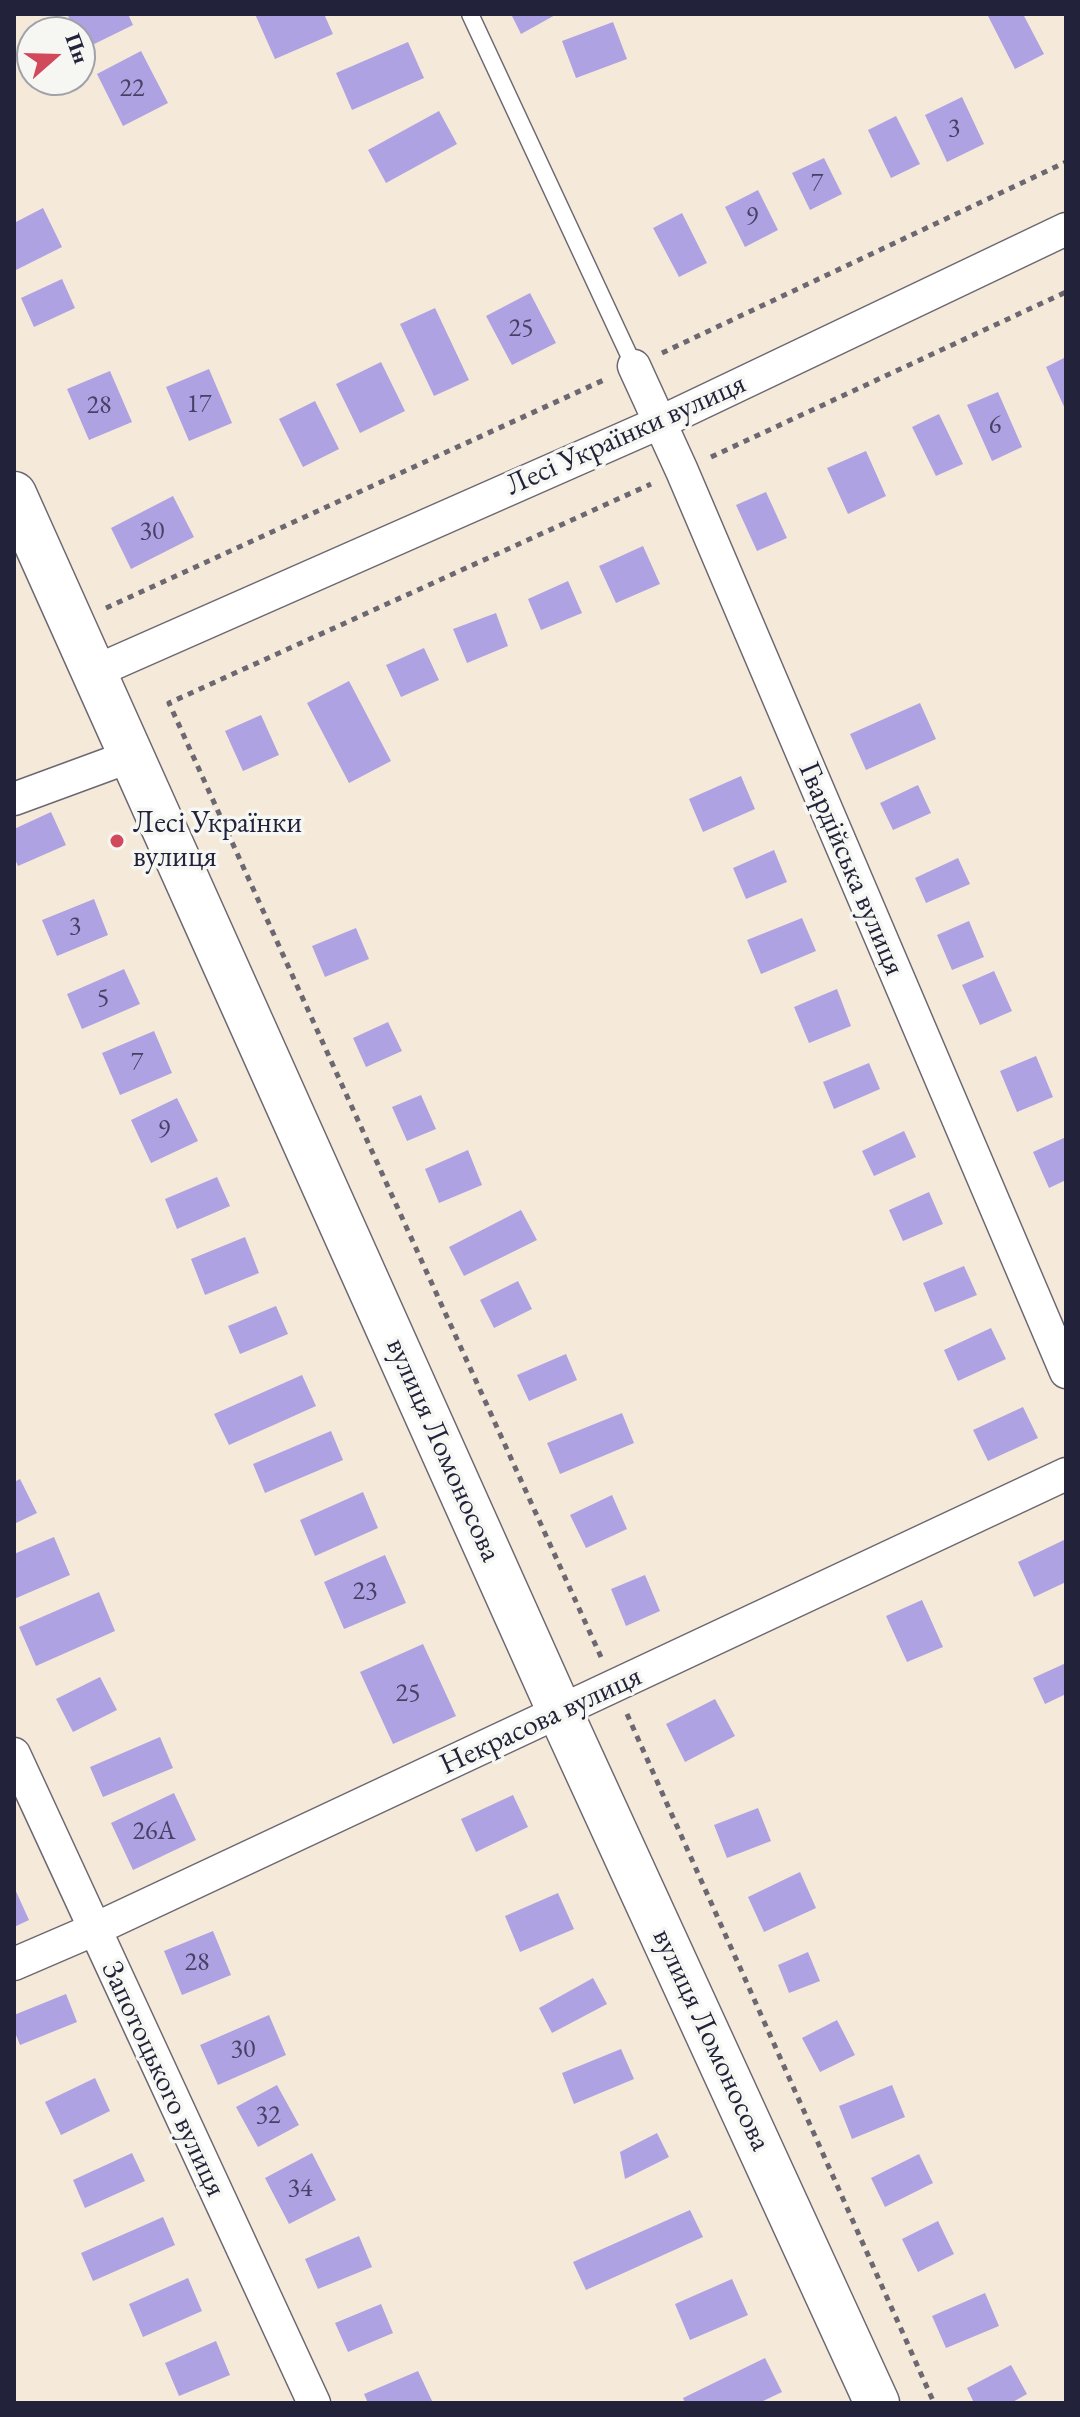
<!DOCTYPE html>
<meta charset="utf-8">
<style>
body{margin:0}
#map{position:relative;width:1080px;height:2417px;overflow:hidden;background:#f5e9d9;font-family:"EB Garamond",serif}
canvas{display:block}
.frame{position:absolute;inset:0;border:16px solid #22223b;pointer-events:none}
.north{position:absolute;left:16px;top:16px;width:80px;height:80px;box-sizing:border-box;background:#f6f6f2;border:2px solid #a1a1a9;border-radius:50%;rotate:70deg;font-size:22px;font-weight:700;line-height:32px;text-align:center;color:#22223b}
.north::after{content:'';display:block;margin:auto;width:28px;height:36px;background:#d1495b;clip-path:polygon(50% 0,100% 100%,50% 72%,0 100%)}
</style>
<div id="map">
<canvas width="1080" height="2417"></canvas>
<div class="frame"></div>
<div class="north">Пн</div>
</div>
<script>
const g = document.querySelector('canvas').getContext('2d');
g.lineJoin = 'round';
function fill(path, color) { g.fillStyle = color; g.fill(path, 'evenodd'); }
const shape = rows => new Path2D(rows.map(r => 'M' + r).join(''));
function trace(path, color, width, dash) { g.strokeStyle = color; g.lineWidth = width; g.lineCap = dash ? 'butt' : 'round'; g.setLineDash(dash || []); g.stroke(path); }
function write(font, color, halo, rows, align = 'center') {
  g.font = font + ' "EB Garamond",serif'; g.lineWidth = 7; g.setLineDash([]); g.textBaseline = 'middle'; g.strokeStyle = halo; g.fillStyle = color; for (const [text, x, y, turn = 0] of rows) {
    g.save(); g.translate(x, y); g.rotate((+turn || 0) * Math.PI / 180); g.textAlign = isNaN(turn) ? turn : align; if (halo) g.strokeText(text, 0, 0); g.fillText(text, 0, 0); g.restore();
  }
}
const building = shape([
 [67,14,128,14,133,25,84,49,80,41,80,32,76,32],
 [255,14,324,14,333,34,275,59],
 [511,14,557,14,521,34],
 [987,14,1023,14,1044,54,1015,69],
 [613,22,627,59,576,78,562,41],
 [408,42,424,78,352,110,336,73],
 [141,51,168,103,123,126,97,74],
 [962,97,984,144,947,162,925,115],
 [439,111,457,144,386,183,368,150],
 [896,116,920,164,891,178,868,130],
 [824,158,842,194,810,210,792,173],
 [758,190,778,230,745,247,725,207],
 [43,208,62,247,14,271,14,223],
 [682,213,707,263,679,277,653,228],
 [62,279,75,308,34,327,21,298],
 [530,293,556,343,512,365,486,316],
 [435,308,469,380,434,396,400,324],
 [1066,357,1066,411,1046,367],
 [381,362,405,411,360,433,336,384],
 [209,369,232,423,189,441,166,387],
 [110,371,132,422,89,440,67,389],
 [998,392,1022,447,992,461,967,405],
 [315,401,339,449,303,467,279,419],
 [939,414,963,464,936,476,912,427],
 [866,451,886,496,848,514,827,468],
 [766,492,787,538,757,551,736,505],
 [173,496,194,537,131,569,111,528],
 [643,546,660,584,616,603,599,566],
 [568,581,582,613,541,630,528,599],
 [496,613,508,646,467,663,453,629],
 [424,648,439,680,401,697,386,665],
 [349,681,391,761,349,783,307,703],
 [920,703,936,739,866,770,850,734],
 [261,715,279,755,243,771,225,731],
 [741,776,755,809,703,832,689,799],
 [918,785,931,813,893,830,880,803],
 [51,812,66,845,18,866,14,857,14,829],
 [774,850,787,882,746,899,733,868],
 [958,858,970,884,926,903,915,878],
 [94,899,108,935,57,956,42,920],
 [802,918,816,951,761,974,747,940],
 [969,921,984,957,952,970,937,935],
 [356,928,369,959,325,977,312,946],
 [124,969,140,1004,82,1029,67,994],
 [994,971,1012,1011,980,1025,962,985],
 [837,989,851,1026,809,1043,794,1007],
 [388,1022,402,1051,366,1067,353,1038],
 [154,1031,172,1073,120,1095,102,1053],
 [1036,1056,1053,1097,1017,1112,1000,1071],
 [869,1063,880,1089,834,1109,823,1082],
 [421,1095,436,1129,407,1141,392,1107],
 [177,1098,198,1141,151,1163,131,1120],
 [904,1131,916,1157,874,1176,862,1151],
 [1066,1137,1066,1180,1049,1188,1033,1152],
 [468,1150,482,1185,439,1203,425,1169],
 [217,1177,230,1206,177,1229,165,1199],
 [929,1192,943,1224,903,1241,889,1210],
 [521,1210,537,1240,464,1276,449,1247],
 [245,1237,259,1273,205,1295,191,1259],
 [964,1266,977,1295,935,1312,923,1283],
 [518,1281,532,1309,494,1328,480,1300],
 [276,1306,288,1334,240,1354,228,1326],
 [991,1328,1006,1359,958,1381,944,1350],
 [566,1354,577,1380,529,1401,517,1375],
 [302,1375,316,1406,229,1445,214,1414],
 [1023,1407,1038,1438,988,1461,973,1430],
 [622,1413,634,1443,560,1474,547,1443],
 [331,1431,343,1460,265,1493,253,1464],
 [20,1479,37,1513,14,1524,14,1482],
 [363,1492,378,1528,315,1556,300,1520],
 [612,1495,627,1529,586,1548,570,1515],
 [54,1537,70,1575,14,1599,14,1554],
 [1066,1539,1066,1582,1034,1597,1018,1562],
 [385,1555,406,1603,344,1629,324,1582],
 [645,1575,660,1611,626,1626,611,1589],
 [99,1592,115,1631,36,1666,19,1627],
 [922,1600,943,1647,907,1662,886,1616],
 [423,1644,456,1716,393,1744,360,1672],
 [1066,1663,1066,1694,1045,1704,1033,1678],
 [100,1677,117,1710,73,1732,56,1699],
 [715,1699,735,1736,685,1762,666,1724],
 [160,1737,173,1768,103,1797,90,1767],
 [174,1793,196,1840,133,1870,111,1823],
 [513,1795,528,1827,476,1852,461,1819],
 [758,1808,771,1841,727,1858,714,1825],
 [800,1872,816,1908,764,1932,748,1897],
 [14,1887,29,1920,14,1927],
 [558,1893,574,1929,520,1952,505,1916],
 [213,1931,231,1975,182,1995,164,1951],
 [808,1952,820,1981,789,1993,778,1965],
 [593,1978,607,2004,552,2033,539,2008],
 [66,1994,77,2022,20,2045,14,2030,14,2015],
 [269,2015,286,2055,218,2085,200,2045],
 [837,2020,855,2055,820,2072,802,2038],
 [621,2049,634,2079,574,2104,562,2073],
 [95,2078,110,2111,61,2135,45,2102],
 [277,2085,299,2125,258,2147,236,2107],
 [892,2085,905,2117,852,2139,839,2106],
 [657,2133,669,2157,625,2179,620,2152],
 [132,2153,145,2181,85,2208,73,2180],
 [312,2153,336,2200,289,2224,265,2178],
 [919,2154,933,2183,885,2207,871,2178],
 [690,2210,703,2237,586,2290,573,2262],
 [163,2217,175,2245,93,2281,81,2253],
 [938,2221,954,2254,918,2272,902,2239],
 [359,2236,372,2267,318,2289,305,2259],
 [188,2278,202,2311,143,2337,129,2304],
 [732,2279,748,2315,690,2340,675,2304],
 [985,2293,999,2326,946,2348,932,2316],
 [381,2304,393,2333,348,2352,335,2323],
 [216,2341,230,2375,179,2396,165,2363],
 [765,2358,782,2392,759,2403,685,2403,683,2398],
 [1011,2365,1027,2394,1011,2403,974,2403,967,2388],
 [418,2371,433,2403,368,2403,364,2394]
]);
const path = shape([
 [662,353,1066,162],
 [711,457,1066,292],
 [106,608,606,379],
 [601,1657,169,703,651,484],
 [627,1714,934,2403]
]);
const lane = shape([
 [470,14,634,366]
]);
const street = shape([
 [634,366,682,471,1066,1372],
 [94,672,661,422,1066,229],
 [14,799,131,756],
 [14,1754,314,2403],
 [14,1964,93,1930,1066,1474]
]);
const primary = shape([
 [14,494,560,1712,877,2403]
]);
const markers = [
 [117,841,8,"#d1495b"]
];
const numberNames = [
 ["22",132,89],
 ["3",954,129],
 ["7",817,184],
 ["9",752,218],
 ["25",521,329],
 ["17",199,405],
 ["28",99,406],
 ["6",995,426],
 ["30",152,532],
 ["3",75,927],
 ["5",103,999],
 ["7",137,1063],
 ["9",164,1131],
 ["23",365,1592],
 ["25",408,1694],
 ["26А",154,1832],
 ["28",197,1963],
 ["30",243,2050],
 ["32",268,2116],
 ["34",300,2189]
];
const streetNames = [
 ["Лесі Українки вулиця",626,435,-24],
 ["Гвардійська вулиця",851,869,67],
 ["вулиця Ломоносова",443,1450,66],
 ["Некрасова вулиця",541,1721,-25],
 ["вулиця Ломоносова",711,2040,65],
 ["Запотоцького вулиця",163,2079,65]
];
const poiNames = [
 ["Лесі Українки",133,824],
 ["вулиця",133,858]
];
fill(building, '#afa2e2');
trace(lane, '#6c6872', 19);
trace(street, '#6c6872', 35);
trace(primary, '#6c6872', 47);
trace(path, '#6c6872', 5, [6, 6]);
trace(lane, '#fff', 16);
trace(street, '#fff', 32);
trace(primary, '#fff', 44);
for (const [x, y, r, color] of markers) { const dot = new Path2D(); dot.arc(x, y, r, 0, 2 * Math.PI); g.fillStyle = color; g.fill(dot); trace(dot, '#f6f6f2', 3); }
write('26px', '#454265', null, numberNames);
write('30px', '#22223b', '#f6f6f2', streetNames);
write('30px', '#22223b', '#f6f6f2', poiNames, 'left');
</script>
